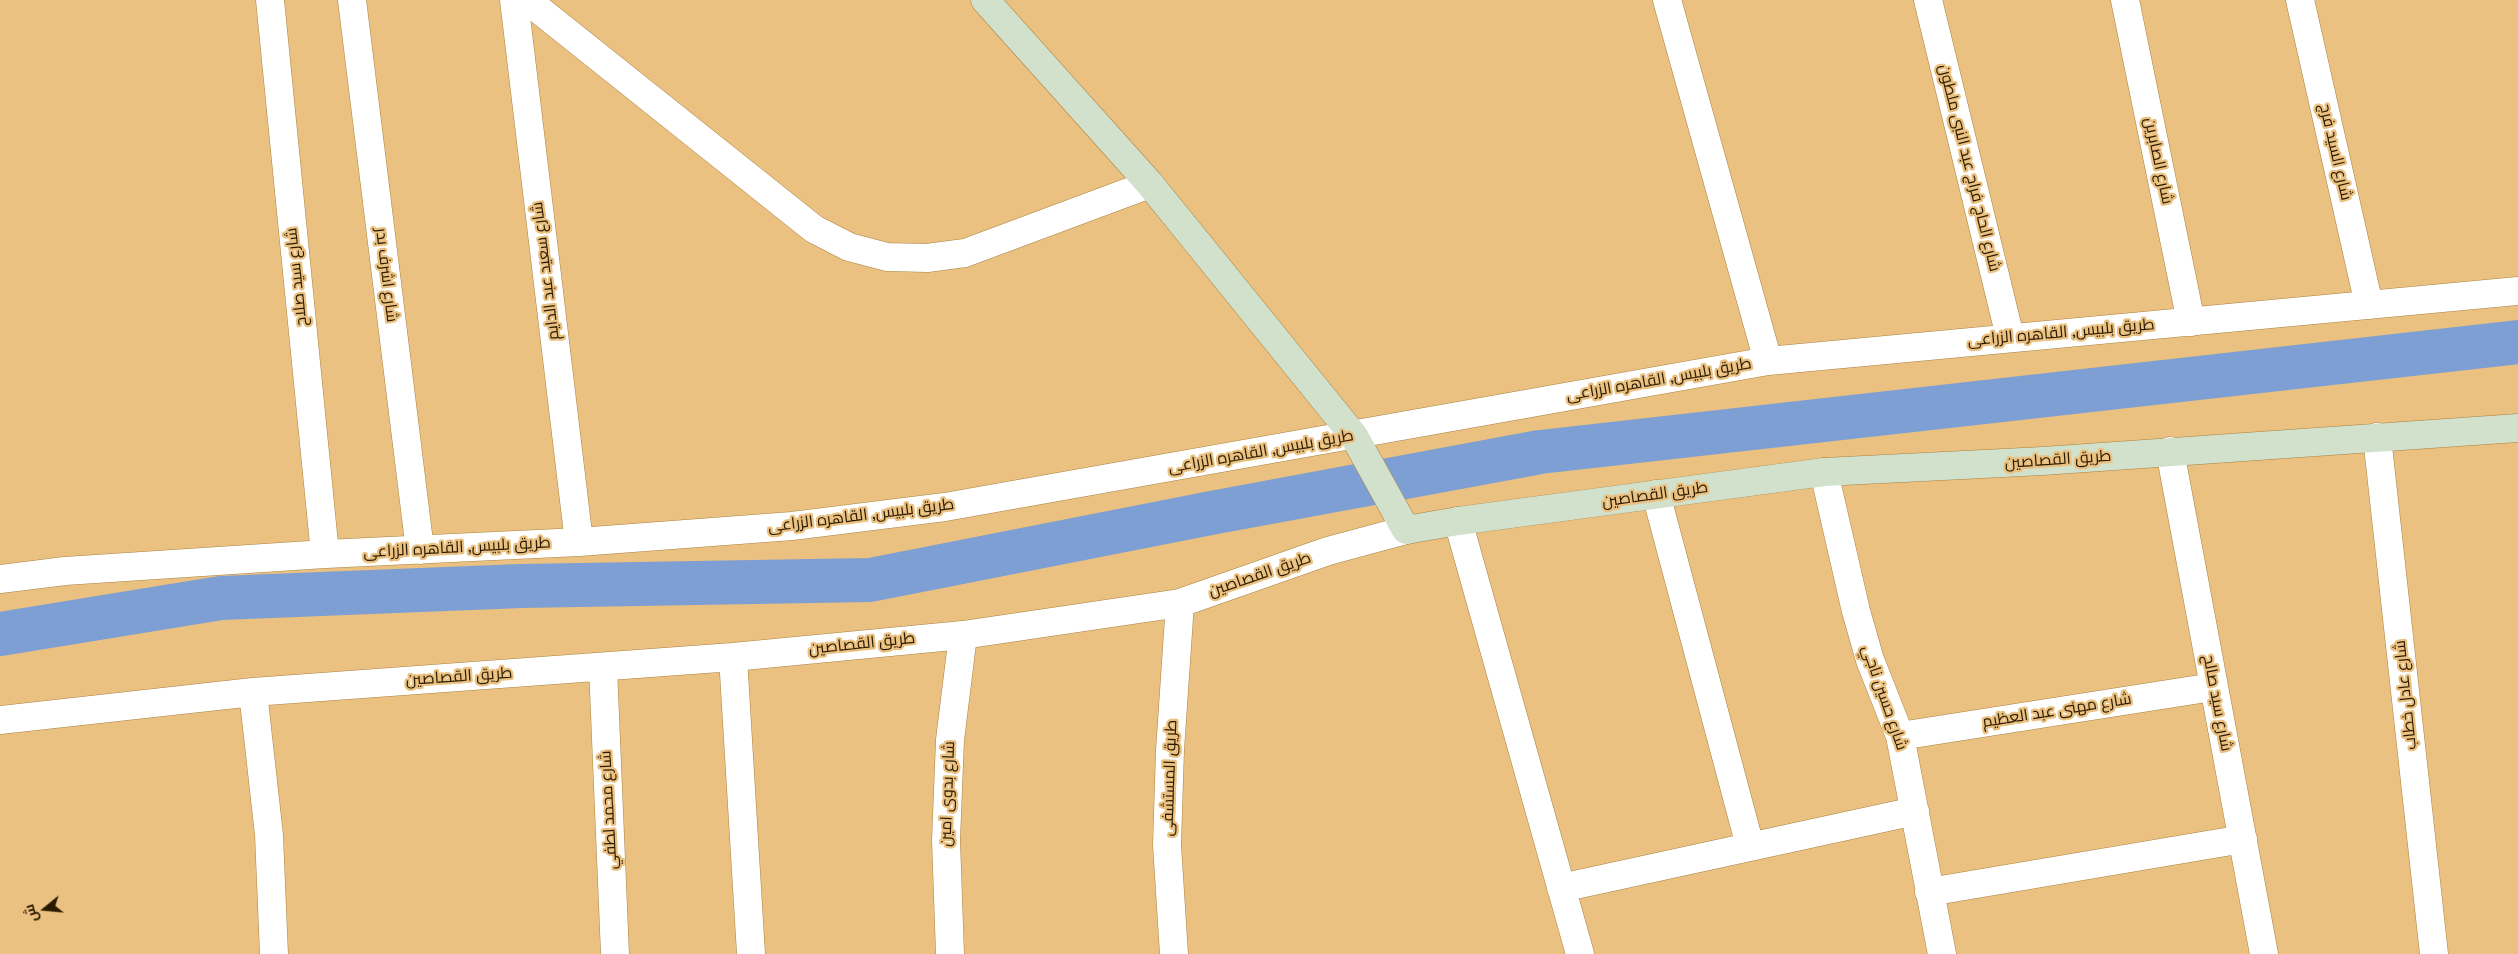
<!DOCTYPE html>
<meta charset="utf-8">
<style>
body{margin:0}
#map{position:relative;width:2518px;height:954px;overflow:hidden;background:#eac180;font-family:"Space Grotesk",Cairo,sans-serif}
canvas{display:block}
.north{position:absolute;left:20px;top:884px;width:50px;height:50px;-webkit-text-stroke:4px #eac180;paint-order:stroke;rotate:253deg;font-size:14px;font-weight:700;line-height:20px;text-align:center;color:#2a1a00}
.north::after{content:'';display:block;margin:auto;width:18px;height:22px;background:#2a1a00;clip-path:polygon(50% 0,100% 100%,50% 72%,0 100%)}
</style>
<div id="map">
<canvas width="2518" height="954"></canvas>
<div class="north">ش</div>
</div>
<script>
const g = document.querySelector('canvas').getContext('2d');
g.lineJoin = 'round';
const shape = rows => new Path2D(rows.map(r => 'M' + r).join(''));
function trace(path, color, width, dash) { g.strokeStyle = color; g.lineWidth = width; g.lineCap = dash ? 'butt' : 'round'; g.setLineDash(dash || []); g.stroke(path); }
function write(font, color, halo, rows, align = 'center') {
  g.font = font + ' "Space Grotesk",Cairo,sans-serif'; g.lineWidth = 4.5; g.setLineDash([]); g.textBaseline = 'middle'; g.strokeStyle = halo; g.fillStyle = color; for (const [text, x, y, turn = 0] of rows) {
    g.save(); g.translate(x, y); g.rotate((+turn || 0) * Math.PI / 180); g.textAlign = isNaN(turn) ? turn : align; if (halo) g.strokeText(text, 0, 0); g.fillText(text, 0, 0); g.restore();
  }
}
const canal = shape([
 [0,634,221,598,521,586,870,580,1211,513,1540,452,2518,342]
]);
const street = shape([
 [270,0,325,554],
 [352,0,420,550],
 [514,0,579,542],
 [527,0,814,229,849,247,887,257,927,258,965,253,1150,184],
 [1667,0,1768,361],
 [1928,0,2010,337],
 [2125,0,2191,322],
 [2300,0,2369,305],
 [2377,437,2434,954],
 [2170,451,2264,954],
 [1824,472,1856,611,1870,660,1900,736,1942,954],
 [1656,494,1750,846],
 [1458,521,1580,954],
 [0,579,65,571,325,554,579,542,792,526,945,507,1768,361,2518,291],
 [733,657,751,954],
 [603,667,615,954],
 [253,692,269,835,274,954],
 [0,720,253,692,733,657,963,635,1180,603,1328,551,1406,530],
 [1900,736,2213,687],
 [1561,888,1915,811],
 [1929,892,2243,839],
 [950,954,946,840,950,740,963,635],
 [1174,954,1167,845,1170,750,1180,603]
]);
const secondary = shape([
 [985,0,1150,184,1354,436,1406,530,1458,521,1824,472,2043,461,2518,428]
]);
const streetNames = [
 ["شارع السيد فرج",2335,152,77],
 ["شارع الصابرين",2158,161,78],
 ["شارع الحاج فراج عبد النبى ملطون",1969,168,76],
 ["شارع سعيد عبد الدايم",546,271,-97],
 ["شارع اشرف بدر",386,275,83],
 ["شارع سيد صلاح",297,277,-96],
 ["طريق بلبيس, القاهره الزراعى",2061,333,-5],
 ["طريق بلبيس, القاهره الزراعى",1659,380,-10],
 ["طريق بلبيس, القاهره الزراعى",1261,452,-10],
 ["طريق القصاصين",2058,460,-4],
 ["طريق القصاصين",1655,495,-8],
 ["طريق بلبيس, القاهره الزراعى",861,516,-7],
 ["طريق بلبيس, القاهره الزراعى",457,548,-3],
 ["طريق القصاصين",1260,575,-19],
 ["طريق القصاصين",862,644,-6],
 ["طريق القصاصين",459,677,-4],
 ["شارع عادل خطاب",2406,695,-96],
 ["شارع حسين ناجي",1884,698,71],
 ["شارع سيد صالح",2217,703,79],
 ["شارع مهنى عبد العظيم",2057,711,-9],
 ["طريق المستشفى",1170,778,-88],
 ["شارع بدوى امين",948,794,-88],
 ["شارع محمد لطفي",609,810,-93]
];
trace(canal, '#7d9fd3', 44);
trace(street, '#a88241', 29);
trace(secondary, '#a88241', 29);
trace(street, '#fff', 28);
trace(secondary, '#d1e1cc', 28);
write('16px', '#2a1a00', '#eac180', streetNames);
</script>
